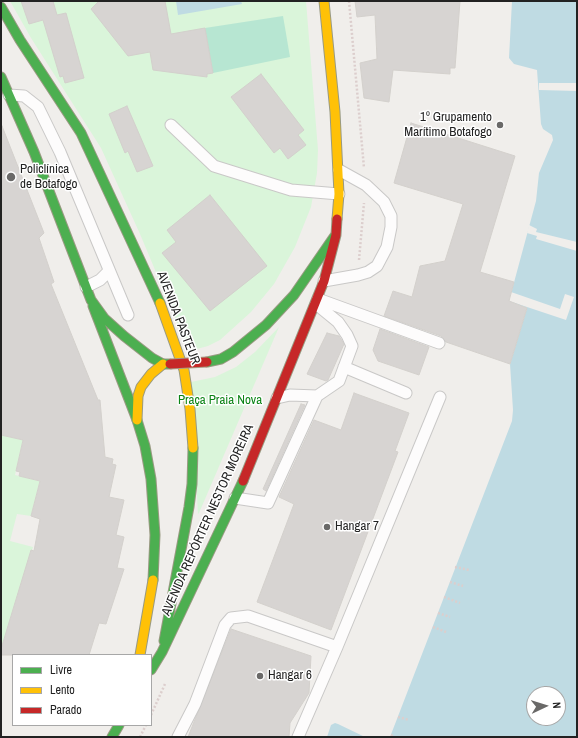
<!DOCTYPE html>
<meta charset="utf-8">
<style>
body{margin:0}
#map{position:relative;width:578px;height:738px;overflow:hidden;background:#f0eeeb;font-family:"Archivo Narrow",sans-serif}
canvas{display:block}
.frame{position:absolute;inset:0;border:2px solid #222;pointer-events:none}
.legend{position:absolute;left:12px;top:654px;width:140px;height:72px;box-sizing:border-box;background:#fff;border:1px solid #a7a7a7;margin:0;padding:5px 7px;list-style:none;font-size:12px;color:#222}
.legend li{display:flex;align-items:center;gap:8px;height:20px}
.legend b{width:20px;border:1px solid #a7a7a7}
.north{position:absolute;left:526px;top:686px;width:40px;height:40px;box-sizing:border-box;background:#fff;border:1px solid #a7a7a7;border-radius:50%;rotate:86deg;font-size:11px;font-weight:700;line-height:16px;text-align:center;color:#222}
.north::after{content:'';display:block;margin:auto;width:14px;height:18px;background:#6a6968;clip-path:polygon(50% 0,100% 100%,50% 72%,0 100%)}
</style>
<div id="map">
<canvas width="578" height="738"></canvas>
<div class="frame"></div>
<ul class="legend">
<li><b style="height:5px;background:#4caf50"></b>Livre</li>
<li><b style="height:5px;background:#ffc107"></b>Lento</li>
<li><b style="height:5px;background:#c62828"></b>Parado</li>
</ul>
<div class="north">N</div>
</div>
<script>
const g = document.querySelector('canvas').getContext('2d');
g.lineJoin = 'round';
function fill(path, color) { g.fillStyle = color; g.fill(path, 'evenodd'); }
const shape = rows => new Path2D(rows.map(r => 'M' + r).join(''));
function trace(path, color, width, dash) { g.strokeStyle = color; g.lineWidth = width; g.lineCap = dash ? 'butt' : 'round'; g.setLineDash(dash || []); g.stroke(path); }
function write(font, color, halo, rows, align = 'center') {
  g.font = font + ' "Archivo Narrow",sans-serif'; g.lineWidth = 3; g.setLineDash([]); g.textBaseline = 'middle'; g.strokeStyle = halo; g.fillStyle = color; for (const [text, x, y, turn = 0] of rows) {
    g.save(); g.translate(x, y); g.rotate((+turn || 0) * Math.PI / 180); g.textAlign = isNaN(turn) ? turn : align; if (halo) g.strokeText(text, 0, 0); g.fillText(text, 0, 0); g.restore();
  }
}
const park = shape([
 [10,1,306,1,318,150,317,173,311,207,295,247,274,284,251,312,220,340,208,346,189,351,140,234,101,148,31,38],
 [279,327,199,513,198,514,191,382,215,377,236,367,255,352],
 [1,435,23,440,15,475,40,481,31,516,17,514,10,541,33,547,1,649]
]);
const pitch = shape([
 [283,16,290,57,213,73,205,28]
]);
const water = shape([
 [176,1,241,1,242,4,178,15],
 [512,1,577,1,577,737,390,737,512,421,513,410,510,364,527,308,509,301,536,201,539,173,553,140,552,135,543,129,541,124,537,70,514,64,509,58],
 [534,694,558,694,558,718,534,718],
 [335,723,338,724,365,737,327,737,331,725]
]);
const pier = shape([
 [539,83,577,83,577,91,539,90],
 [529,225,537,229,536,232,577,242,577,251,536,239,537,236,527,233],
 [511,292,560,309,565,294,574,297,566,320,509,301]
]);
const building = shape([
 [21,1,53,1,57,15,66,13,84,78,65,83,63,76,60,77,43,20,29,24,21,1],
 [99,1,165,1,171,34,205,28,213,73,207,74,207,77,153,70,150,52,128,56,91,9,99,1],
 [355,1,460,1,455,68,450,68,450,74,393,70,389,102,364,98,360,63,377,59,375,15,357,17,355,1],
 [261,74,304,130,298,135,306,145,288,159,280,148,274,153,231,97,261,74],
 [127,106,153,166,137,172,128,151,125,153,109,114,127,106],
 [411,123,515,156,480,272,514,282,509,301,527,308,510,364,446,342,441,336,384,316,393,291,412,297,420,266,445,261,463,204,394,183,411,123],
 [2,126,44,233,39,238,54,282,51,284,98,400,100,400,105,457,113,459,112,464,116,465,109,497,124,500,116,535,124,537,117,568,124,569,106,624,99,623,89,655,1,655,1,649,31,550,34,551,40,519,31,516,40,481,19,476,20,472,16,471,23,440,1,435,2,126],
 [210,195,267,266,210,311,162,253,176,242,167,230,210,195],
 [380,329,429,347,419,375,378,361,373,350,380,329],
 [327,333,339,336,344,344,328,380,326,381,307,374,327,333],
 [354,393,409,413,395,451,398,452,331,630,257,602,294,504,279,497,314,420,341,430,354,393],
 [301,404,305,405,266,491,263,489,301,404],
 [231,629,311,656,309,693,290,723,289,737,188,737,231,629]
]);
const path = shape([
 [349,1,364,168],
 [359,260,364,203],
 [455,567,469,570],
 [450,582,463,586],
 [444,597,460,603],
 [438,613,450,617],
 [433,627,446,632],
 [151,715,165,684],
 [398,717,409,720],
 [391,735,395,737],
 [140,737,146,725]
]);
const lane = shape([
 [9,95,24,96,38,107,60,152,128,315],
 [171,125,214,166,291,190,339,194],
 [324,281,358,275,368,272,377,266,387,247,391,227,391,216,384,202,366,185,339,170],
 [86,287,100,280,109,271],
 [318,299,439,343],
 [344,367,406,393],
 [277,398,290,395,317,396,339,381,352,346,347,335,338,322,316,304],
 [235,498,268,503,317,396],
 [178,737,195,704,225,625,231,618,248,616,337,647],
 [298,737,337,647,440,397]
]);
const fast = shape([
 [1,7,20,40,81,133,160,303],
 [1,77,34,152,91,300,104,318,124,336,152,358,163,364,170,364],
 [93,306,137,420,145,446,151,479,155,535,153,580],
 [207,362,221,359,233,352,266,325,294,295,334,237],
 [164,641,189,507,192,484,193,448],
 [151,670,162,652,243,481],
 [112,737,119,725]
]);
const slow = shape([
 [324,1,335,112,339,194,337,219],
 [160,303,184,370,190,409,193,448],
 [137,420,138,396,141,387,151,374,163,364],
 [140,655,153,580]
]);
const jam = shape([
 [243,481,324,281,336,235,337,219]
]);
const jamBridge = shape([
 [170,364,207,362]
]);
const markers = [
 [500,125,4,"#6a6968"],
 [11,177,5,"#6a6968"],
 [327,527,4,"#6a6968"],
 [260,676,4,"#6a6968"]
];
const poiNames = [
 ["1º Grupamento",492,118,"right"],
 ["Marítimo Botafogo",492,133,"right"],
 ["Policlínica",20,170],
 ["de Botafogo",20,185],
 ["Hangar 7",335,527],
 ["Hangar 6",268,676]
];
const streetNames = [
 ["AVENIDA PASTEUR",178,318,69],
 ["AVENIDA REPÓRTER NESTOR MOREIRA",208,520,-66]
];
const parkNames = [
 ["Praça Praia Nova",220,401]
];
fill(park, '#daf5da');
fill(pitch, '#b7e6d2');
fill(water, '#bfdbe3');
fill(pier, '#f0eeeb');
fill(building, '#d7d4d2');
trace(building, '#d3d0cc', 1);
trace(lane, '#c9c8c7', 13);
trace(fast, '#999a82', 11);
trace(slow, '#999a82', 11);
trace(jam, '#999a82', 11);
trace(path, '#dccecd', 2.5, [2, 2]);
trace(lane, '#fdfcfc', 11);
trace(fast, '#4caf50', 9);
trace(slow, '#ffc107', 9);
trace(jam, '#c62828', 9);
trace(jamBridge, '#a79c86', 11, []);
trace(jamBridge, '#c62828', 9);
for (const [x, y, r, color] of markers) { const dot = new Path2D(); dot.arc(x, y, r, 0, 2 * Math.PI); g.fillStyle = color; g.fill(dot); trace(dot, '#fff', 1.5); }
write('13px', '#222', '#fff', poiNames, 'left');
write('13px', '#222', '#fff', streetNames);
write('13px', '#0c8416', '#fff', parkNames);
</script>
